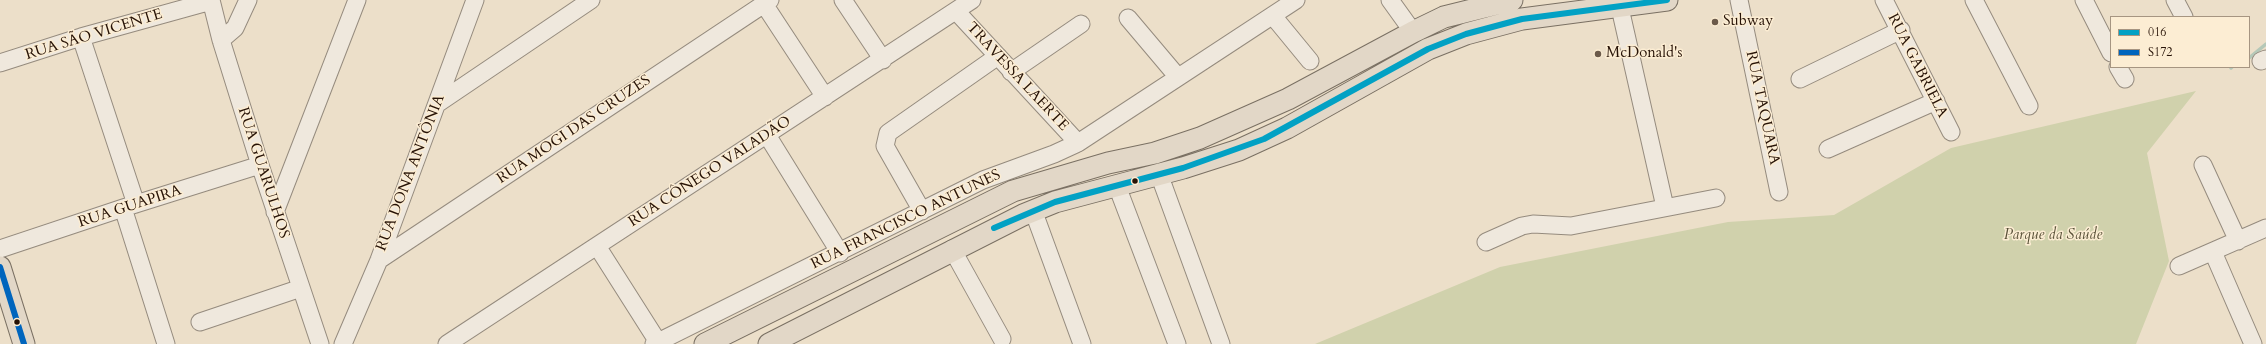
<!DOCTYPE html>
<meta charset="utf-8">
<style>
body{margin:0}
#map{position:relative;width:2266px;height:344px;overflow:hidden;background:#ecdfc9;font-family:Cardo,serif}
canvas{display:block}
.legend{position:absolute;left:2110px;top:16px;width:140px;height:52px;box-sizing:border-box;background:#fcedd3;border:1px solid #a69581;margin:0;padding:5px 7px;list-style:none;font-size:12px;color:#261206}
.legend li{display:flex;align-items:center;gap:8px;height:20px}
.legend b{width:20px;border:1px solid #a69581}
</style>
<div id="map">
<canvas width="2266" height="344"></canvas>
<ul class="legend">
<li><b style="height:5px;background:#02a1c4"></b>016</li>
<li><b style="height:5px;background:#0065bd"></b>S172</li>
</ul>
</div>
<script>
const g = document.querySelector('canvas').getContext('2d');
g.lineJoin = 'round';
function fill(path, color) { g.fillStyle = color; g.fill(path, 'evenodd'); }
const shape = rows => new Path2D(rows.map(r => 'M' + r).join(''));
function trace(path, color, width, dash) { g.strokeStyle = color; g.lineWidth = width; g.lineCap = dash ? 'butt' : 'round'; g.setLineDash(dash || []); g.stroke(path); }
function write(font, color, halo, rows, align = 'center') {
  g.font = font + ' Cardo,serif'; g.lineWidth = 3; g.setLineDash([]); g.textBaseline = 'middle'; g.strokeStyle = halo; g.fillStyle = color; for (const [text, x, y, turn = 0] of rows) {
    g.save(); g.translate(x, y); g.rotate((+turn || 0) * Math.PI / 180); g.textAlign = isNaN(turn) ? turn : align; if (halo) g.strokeText(text, 0, 0); g.fillText(text, 0, 0); g.restore();
  }
}
const green = shape([
 [2196,91,2147,153,2169,261,2136,344,1315,344,1500,267,1728,222,1834,215,1951,148]
]);
const stream = shape([
 [2249,58,2266,44],
 [2231,68,2232,67]
]);
const minor = shape([
 [211,0,221,40,260,165,320,344],
 [843,0,883,60],
 [1390,0,1413,32],
 [1739,0,1779,192],
 [1884,0,1951,132],
 [1974,0,2029,106],
 [2084,0,2111,53],
 [2175,0,2184,17],
 [764,4,825,97],
 [1620,8,1665,207],
 [956,11,1078,143],
 [1273,16,1310,61],
 [1128,18,1177,76],
 [81,37,136,204],
 [221,40,235,28,248,0],
 [2261,61,2266,59],
 [0,63,81,37,211,1],
 [2118,67,2125,79],
 [1011,72,1081,24],
 [1800,79,1901,30],
 [437,104,591,0],
 [767,135,840,253],
 [1828,149,1936,101],
 [2203,165,2238,241],
 [1159,174,1221,344],
 [1117,186,1177,344],
 [123,208,166,344],
 [1033,210,1082,344],
 [922,211,885,146,888,133,998,56],
 [275,212,357,0],
 [1486,242,1522,226,1533,224,1571,226,1716,198],
 [597,246,658,342],
 [0,249,123,208,260,165],
 [952,249,1002,339],
 [2213,252,2253,344],
 [379,260,770,0],
 [2179,266,2266,228],
 [200,322,301,288],
 [343,344,379,260,475,0],
 [447,344,972,0],
 [654,344,983,180,1054,154,1078,143,1296,0]
]);
const major = shape([
 [0,267,24,344],
 [705,344,1013,191,1108,163,1155,153,1200,138,1288,99,1413,32,1444,17,1512,0],
 [769,344,1023,215,1055,202,1183,168,1239,150,1287,128,1428,49,1466,34,1522,19,1667,0]
]);
const bus1 = shape([
 [994,228,1055,202,1183,168,1264,139,1428,49,1466,34,1522,19,1667,0]
]);
const bus2 = shape([
 [0,267,24,344]
]);
const markers = [
 [1715,22,4,"#6b5a4a"],
 [1598,54,4,"#6b5a4a"],
 [1135,181,3.5,"#261206"],
 [17,322,3.5,"#261206"]
];
const poiNames = [
 ["Subway",1723,22],
 ["McDonald's",1606,54]
];
const streetNames = [
 ["RUA SÃO VICENTE",94,35,-17],
 ["RUA GABRIELA",1917,66,63],
 ["TRAVESSA LAERTE",1017,77,47],
 ["RUA TAQUARA",1762,108,78],
 ["RUA MOGI DAS CRUZES",574,130,-34],
 ["RUA CÔNEGO VALADÃO",710,172,-33],
 ["RUA GUARULHOS",263,173,72],
 ["RUA DONA ANTÔNIA",411,173,-69],
 ["RUA GUAPIRA",130,207,-18],
 ["RUA FRANCISCO ANTUNES",906,220,-26]
];
const parkNames = [
 ["Parque da Saúde",2053,236]
];
fill(green, '#d0d1ac');
trace(stream, '#b5c8b8', 3.5);
trace(minor, '#958b7e', 19);
trace(major, '#7a7063', 23);
trace(minor, '#efe8dd', 17);
trace(major, '#e2d7c7', 21);
trace(bus1, '#02a1c4', 6);
trace(bus2, '#0065bd', 6);
for (const [x, y, r, color] of markers) { const dot = new Path2D(); dot.arc(x, y, r, 0, 2 * Math.PI); g.fillStyle = color; g.fill(dot); trace(dot, '#fcedd3', 1.5); }
write('15px', '#261206', '#fcedd3', poiNames, 'left');
write('15px', '#261206', '#fcedd3', streetNames);
write('italic 15px', '#595138', '#fcedd3', parkNames);
</script>
